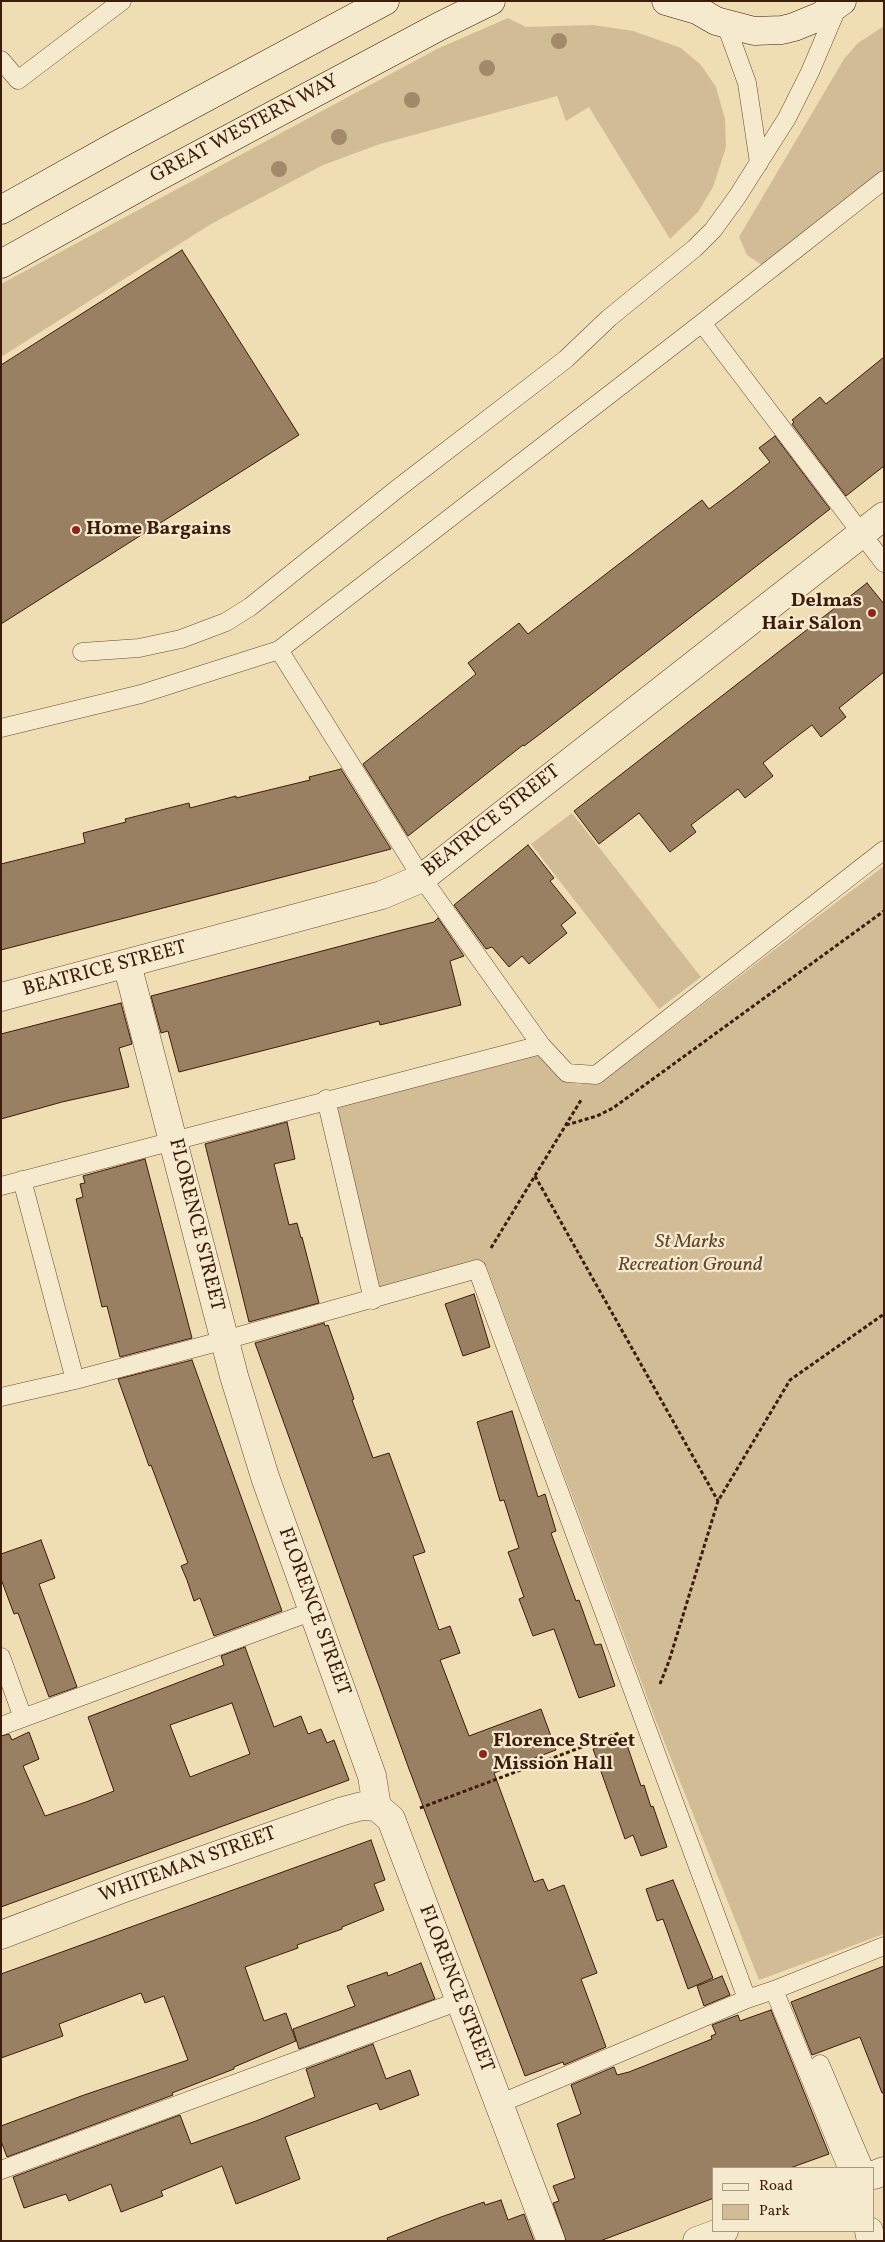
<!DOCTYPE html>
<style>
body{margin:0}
#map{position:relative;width:885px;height:2242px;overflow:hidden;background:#efddb3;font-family:Vollkorn,serif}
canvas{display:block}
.frame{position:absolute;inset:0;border:2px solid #3e1c0b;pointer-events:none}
.legend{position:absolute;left:712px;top:2167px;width:162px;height:65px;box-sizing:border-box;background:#f5e9ce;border:1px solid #ac9780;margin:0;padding:6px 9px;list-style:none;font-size:15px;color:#3e1c0b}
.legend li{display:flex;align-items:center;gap:10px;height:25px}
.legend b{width:25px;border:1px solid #ac9780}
</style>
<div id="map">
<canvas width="885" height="2242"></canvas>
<div class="frame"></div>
<ul class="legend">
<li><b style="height:6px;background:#f5e9ce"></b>Road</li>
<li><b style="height:14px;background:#d1bc96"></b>Park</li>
</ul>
</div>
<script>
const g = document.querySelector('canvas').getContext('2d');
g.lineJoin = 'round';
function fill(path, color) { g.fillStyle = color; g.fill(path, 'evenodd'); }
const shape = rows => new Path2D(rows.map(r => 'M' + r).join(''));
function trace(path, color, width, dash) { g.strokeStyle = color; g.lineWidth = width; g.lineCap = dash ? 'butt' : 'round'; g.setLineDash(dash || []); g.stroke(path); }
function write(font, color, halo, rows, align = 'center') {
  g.font = font + ' Vollkorn,serif'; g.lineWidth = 4.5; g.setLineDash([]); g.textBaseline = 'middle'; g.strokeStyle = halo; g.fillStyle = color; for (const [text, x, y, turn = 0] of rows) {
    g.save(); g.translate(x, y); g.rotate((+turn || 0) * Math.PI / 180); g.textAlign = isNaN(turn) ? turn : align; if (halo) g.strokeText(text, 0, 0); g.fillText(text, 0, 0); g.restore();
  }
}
const green = shape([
 [508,18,526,27,593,25,633,31,681,48,701,65,716,87,725,119,726,147,713,187,698,212,670,239,589,107,566,121,557,96,380,144,323,165,211,224,1,357,1,284,437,49],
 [884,26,884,192,778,276,747,255,739,237,844,59,858,43],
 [572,813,701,977,659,1009,531,844],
 [884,866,884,1934,759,1980,656,1721,486,1265,377,1293,336,1108,536,1052,578,1085,604,1080]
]);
const building = shape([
 [182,250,299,435,1,624,1,365,182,250],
 [884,357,884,466,846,496,792,424,794,422,792,420,820,397,826,404,884,357],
 [775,436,830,509,548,728,524,746,523,745,408,836,363,764,476,674,468,663,519,623,528,634,702,500,709,509,732,492,770,462,759,448,775,436],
 [867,583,884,604,884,672,839,708,846,717,821,737,812,725,787,744,763,763,773,776,745,798,738,789,691,825,696,832,670,852,639,813,599,844,574,811,867,583],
 [341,769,391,849,1,950,1,864,85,843,83,833,126,822,125,819,189,803,190,808,236,796,236,798,310,780,309,777,341,769],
 [528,845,554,878,550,881,576,913,561,925,567,933,529,964,522,956,509,967,492,947,486,949,454,905,528,845],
 [438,918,464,956,450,961,461,1005,380,1025,379,1021,179,1072,168,1031,161,1033,151,996,398,931,434,922,438,918],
 [121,1003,132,1044,119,1048,129,1087,62,1102,1,1119,1,1034,121,1003],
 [287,1122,295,1159,274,1164,289,1225,297,1223,301,1238,302,1237,319,1303,249,1322,205,1144,287,1122],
 [145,1159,192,1338,120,1357,107,1306,102,1307,76,1199,83,1197,80,1184,85,1183,83,1176,145,1159],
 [474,1294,490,1347,463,1356,445,1304,474,1294],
 [324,1323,325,1326,328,1325,354,1399,352,1400,373,1458,389,1453,425,1552,413,1556,439,1630,450,1626,460,1653,440,1660,469,1736,541,1709,556,1750,494,1773,534,1882,543,1879,548,1891,564,1885,597,1973,581,1979,606,2047,564,2065,563,2062,525,2076,409,1769,255,1343,324,1323],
 [192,1360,282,1611,214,1636,200,1598,194,1601,187,1580,181,1566,188,1563,151,1465,149,1466,118,1379,192,1360],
 [512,1411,538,1497,545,1494,556,1531,551,1533,576,1601,579,1600,595,1645,601,1644,615,1686,579,1698,554,1629,533,1636,519,1599,524,1597,508,1552,519,1548,504,1500,500,1501,477,1422,512,1411],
 [41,1540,55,1578,39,1584,77,1687,49,1697,18,1613,14,1614,1,1579,1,1554,41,1540],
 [245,1647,274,1727,301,1716,308,1734,321,1729,327,1743,334,1740,349,1780,1,1907,1,1736,9,1734,12,1740,29,1732,39,1759,23,1766,45,1816,86,1802,114,1791,88,1717,224,1665,221,1656,245,1647],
 [232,1703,250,1754,190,1777,170,1725,232,1703],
 [625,1739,641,1786,644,1785,651,1807,653,1806,667,1847,641,1856,633,1835,625,1839,593,1749,625,1739],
 [371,1840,385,1880,374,1884,384,1910,342,1927,342,1929,297,1945,298,1948,245,1967,264,2021,286,2013,296,2041,234,2067,234,2069,172,2093,173,2095,7,2157,1,2141,1,2126,84,2095,188,2060,164,1996,145,2003,141,1993,59,2024,63,2036,1,2058,1,1974,371,1840],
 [673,1880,713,1978,688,1989,663,1919,657,1921,646,1889,673,1880],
 [421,1963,435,1999,299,2049,293,2029,355,2006,347,1986,387,1972,388,1976,421,1963],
 [884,1966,884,2093,882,2093,860,2037,812,2055,791,2002,884,1966],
 [722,1976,730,1995,704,2006,697,1986,722,1976],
 [771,2010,829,2154,790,2168,714,2168,714,2198,600,2241,566,2241,553,2203,559,2201,553,2186,575,2178,557,2124,581,2114,571,2085,614,2067,617,2075,629,2072,712,2039,711,2036,716,2034,712,2025,738,2015,740,2021,771,2010],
 [373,2044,386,2079,410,2070,419,2095,380,2110,377,2103,285,2137,300,2179,236,2204,222,2166,161,2191,163,2196,121,2212,111,2184,69,2201,66,2194,24,2208,13,2177,180,2115,191,2144,256,2121,315,2097,306,2069,373,2044],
 [501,2200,508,2220,524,2214,534,2241,388,2241,387,2238,441,2217,484,2202,485,2205,501,2200]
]);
const path = shape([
 [566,1125,597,1116,613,1108,884,911],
 [535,1176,718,1501],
 [491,1248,581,1100],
 [660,1684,669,1661,718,1501,790,1380,884,1314],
 [420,1808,619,1733]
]);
const lane = shape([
 [726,25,747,83,759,163],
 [1,60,18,80,122,1],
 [884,180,702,323,884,563],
 [279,650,422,878,541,1045,567,1073,596,1075,884,850],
 [82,652,139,648,181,639,226,622,250,607,397,489,566,359,609,318,695,248,713,230,737,197,787,118,810,72,838,6],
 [1,728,141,694,279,650,702,323],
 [326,1099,373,1300],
 [22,1180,75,1380],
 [1,1186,541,1045],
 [1,1397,75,1380,225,1340,477,1269,747,1999],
 [1,1657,23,1718],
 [1,1726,313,1611],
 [774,1990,847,2168],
 [820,2064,864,2168],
 [499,2104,747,1999,774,1990,884,1946],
 [1,2170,459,2001]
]);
const street = shape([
 [127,964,234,1376,265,1477,372,1776,377,1807,391,1819,551,2241],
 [1,997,382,895,422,878,884,516],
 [1,1935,127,1887,343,1811,362,1806,377,1807],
 [874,2175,884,2171],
 [869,2231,871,2241],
 [697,2241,724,2231]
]);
const secondary = shape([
 [666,1,697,10],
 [690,1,697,10,716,21,754,31,782,30,794,27,821,16,842,1],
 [1,210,119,144,385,1],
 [1,264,148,182,440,26,491,1]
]);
const trees = [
 [559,41],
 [487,68],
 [412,100],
 [339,137],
 [279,169]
];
const markers = [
 [76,530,5,"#8f2418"],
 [872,613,5,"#8f2418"],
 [483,1754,5,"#8f2418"]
];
const streetNames = [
 ["GREAT WESTERN WAY",245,130,-28],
 ["BEATRICE STREET",492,822,-38],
 ["BEATRICE STREET",105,970,-15],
 ["FLORENCE STREET",195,1225,76],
 ["FLORENCE STREET",313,1612,70],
 ["WHITEMAN STREET",188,1866,-20],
 ["FLORENCE STREET",455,1989,69]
];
const poiNames = [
 ["Home Bargains",86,530],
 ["Delmas",862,602,"right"],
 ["Hair Salon",862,625,"right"],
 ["Florence Street",493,1742],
 ["Mission Hall",493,1765]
];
const parkNames = [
 ["St Marks",690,1243],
 ["Recreation Ground",690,1266]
];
fill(green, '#d1bc96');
fill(building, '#9a8062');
trace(building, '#3e1c0b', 1);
trace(lane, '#6a4c35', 19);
trace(street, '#6a4c35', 29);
trace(secondary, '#3e1c0b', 29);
trace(path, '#3e1c0b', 3, [4, 2.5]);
trace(lane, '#f5e9ce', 18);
trace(street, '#f5e9ce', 28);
trace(secondary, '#f5e9ce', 28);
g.fillStyle = '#a2896a';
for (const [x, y] of trees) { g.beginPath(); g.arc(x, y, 8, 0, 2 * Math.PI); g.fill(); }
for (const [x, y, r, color] of markers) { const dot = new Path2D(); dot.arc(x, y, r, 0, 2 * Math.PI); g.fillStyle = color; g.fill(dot); trace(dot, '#f5e9ce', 2); }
write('20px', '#3e1c0b', '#f5e9ce', streetNames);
write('bold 20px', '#3e1c0b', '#f5e9ce', poiNames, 'left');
write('italic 20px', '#63442e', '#f5e9ce', parkNames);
</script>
